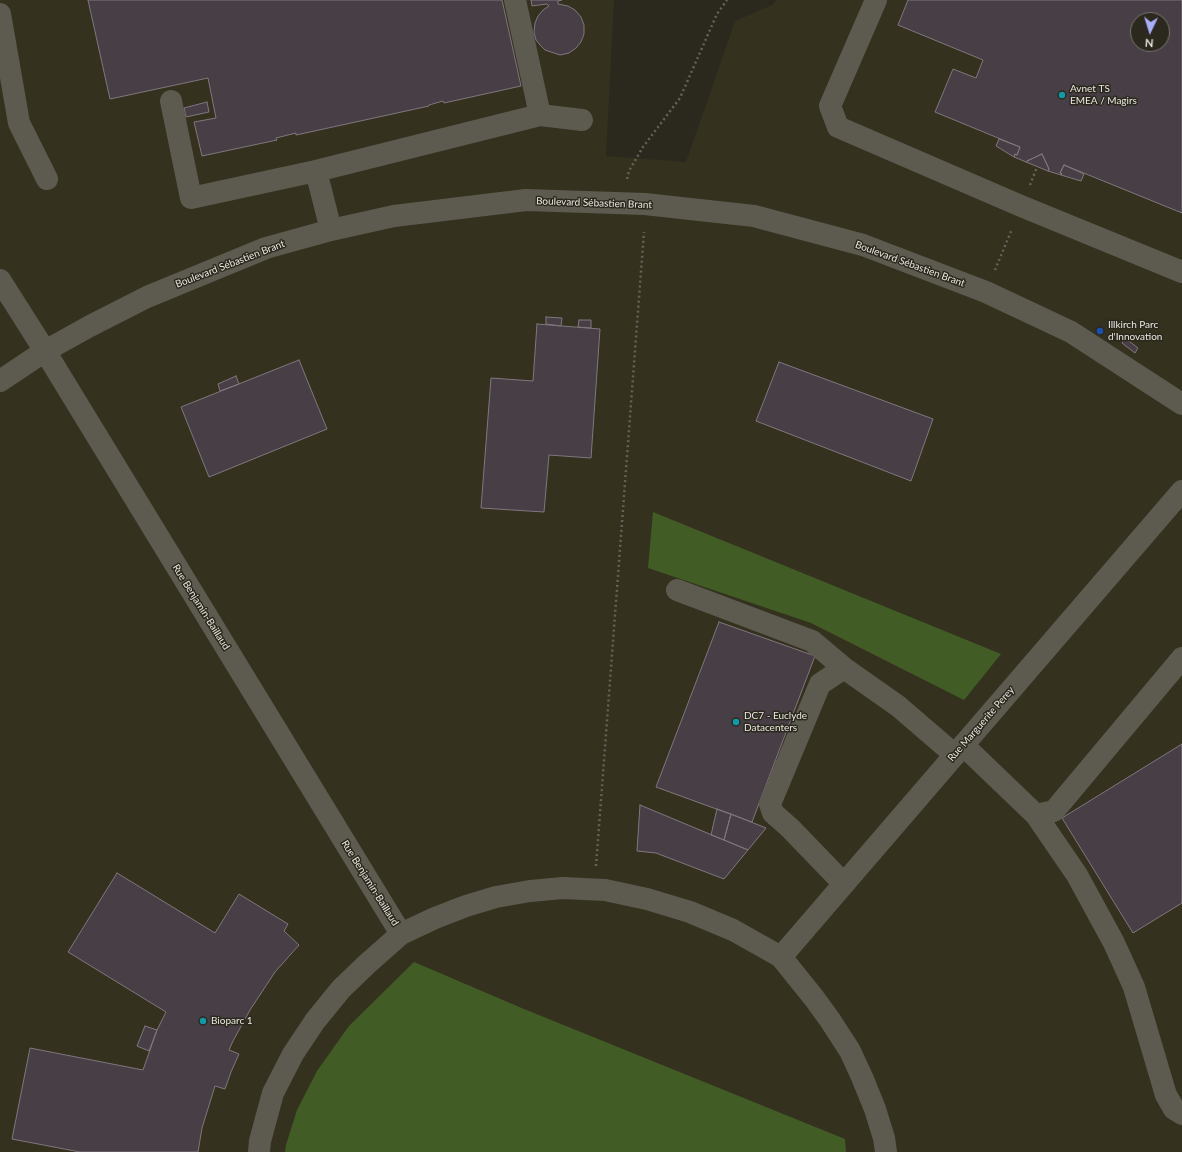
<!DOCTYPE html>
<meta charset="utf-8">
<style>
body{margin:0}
#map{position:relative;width:1182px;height:1152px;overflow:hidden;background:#2b281e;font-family:Lato,sans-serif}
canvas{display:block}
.north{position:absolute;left:1130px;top:12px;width:40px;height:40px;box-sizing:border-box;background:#2b281e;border:1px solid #77756c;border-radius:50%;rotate:184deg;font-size:11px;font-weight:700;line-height:16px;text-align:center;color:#e9e8e0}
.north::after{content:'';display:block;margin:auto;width:14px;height:18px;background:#a8b0fc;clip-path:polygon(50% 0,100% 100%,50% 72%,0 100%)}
</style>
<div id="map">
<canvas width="1182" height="1152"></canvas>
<div class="north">N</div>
</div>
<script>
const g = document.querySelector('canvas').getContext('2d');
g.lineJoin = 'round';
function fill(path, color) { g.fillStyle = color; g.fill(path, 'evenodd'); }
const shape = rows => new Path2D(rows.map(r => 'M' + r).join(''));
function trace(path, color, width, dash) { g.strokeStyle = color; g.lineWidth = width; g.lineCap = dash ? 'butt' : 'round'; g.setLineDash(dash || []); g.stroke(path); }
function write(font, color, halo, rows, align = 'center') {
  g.font = font + ' Lato,sans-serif'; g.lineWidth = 3; g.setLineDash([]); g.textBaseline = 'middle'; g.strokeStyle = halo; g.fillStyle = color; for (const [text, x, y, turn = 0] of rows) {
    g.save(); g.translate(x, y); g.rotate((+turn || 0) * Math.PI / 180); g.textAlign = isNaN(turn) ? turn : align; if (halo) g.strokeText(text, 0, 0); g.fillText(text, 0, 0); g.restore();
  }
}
const built = shape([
 [0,0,614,0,606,156,686,162,735,21,772,5,777,0,1182,0,1182,1152,0,1152],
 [1138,20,1162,20,1162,44,1138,44]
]);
const forest = shape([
 [653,512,1001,654,964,700,811,623,648,568],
 [414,962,524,1009,845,1139,846,1152,285,1152,286,1145,297,1110,317,1071,349,1026]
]);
const building = shape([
 [88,0,502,0,521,86,444,103,443,101,429,105,429,106,296,135,296,133,276,138,277,140,202,156,194,122,216,118,208,78,110,99,88,0],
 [531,0,562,0,558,1,558,4,568,6,575,10,581,17,584,25,584,34,581,42,576,48,569,53,560,55,545,50,540,45,536,40,534,32,535,23,538,16,543,10,549,6,547,4,532,6,531,0],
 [908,0,1182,0,1182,213,1064,165,1060,173,1062,174,1061,175,1048,171,1049,169,1042,154,1027,161,1026,162,1014,157,1015,154,1017,155,1020,147,935,112,953,69,976,78,983,60,898,25,908,0],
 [1138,20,1162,20,1162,44,1138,44,1138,20],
 [207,102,209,112,186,117,184,108,207,102],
 [999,139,1020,147,1017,155,1015,154,1014,157,996,146,999,139],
 [1042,154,1049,169,1048,171,1026,162,1027,161,1042,154],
 [1064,165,1084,174,1081,181,1061,175,1062,174,1060,173,1064,165],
 [546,317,562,318,561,326,546,324,546,317],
 [579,320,591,320,591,328,578,327,579,320],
 [537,324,600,329,591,458,549,455,544,512,481,508,491,378,533,381,537,324],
 [1125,338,1138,348,1135,353,1122,343,1125,338],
 [299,360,327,429,209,477,181,407,299,360],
 [779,362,933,419,911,481,756,421,779,362],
 [236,376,239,384,220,391,218,384,236,376],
 [719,622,815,656,752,822,656,787,719,622],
 [1182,744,1182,903,1133,933,1062,818,1182,744],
 [640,805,748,850,724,879,656,853,637,851,640,805],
 [717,809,731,814,724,840,711,835,717,809],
 [731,814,766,828,748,850,724,840,731,814],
 [117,873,215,933,239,894,288,924,284,931,299,945,275,972,250,1010,233,1041,229,1050,239,1054,231,1072,225,1089,215,1086,202,1128,198,1152,80,1152,12,1139,30,1048,143,1070,157,1030,166,1012,68,952,117,873],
 [145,1026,157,1030,149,1051,137,1046,145,1026]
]);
const path = shape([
 [627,179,629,171,643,147,680,98,717,14,727,0],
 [1030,185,1037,167],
 [995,270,1012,229],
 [596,866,644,232]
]);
const minor = shape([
 [515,0,540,115],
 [876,0,830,106,838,127,1021,206,1182,272],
 [0,14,19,123,47,179],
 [171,101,191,198,316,171,540,115,582,120],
 [316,171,331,230],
 [0,280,45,351,401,934],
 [0,381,45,351,90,326,147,297,266,248,331,230,394,216,526,200,645,204,754,216,863,245,986,292,1071,332,1182,404],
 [677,590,812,641,844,668],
 [963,745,1036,815,1054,811,1182,658],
 [1036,815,1077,875,1114,943,1134,987,1166,1095,1174,1109,1182,1114],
 [844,884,790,828,773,813,770,804,820,684,844,668,898,706,955,755],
 [781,957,1182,491],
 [259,1152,260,1141,273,1093,293,1054,315,1021,341,989,367,964,401,934,435,918,466,906,496,897,530,891,563,888,605,890,647,899,690,912,733,930,781,957,814,998,830,1020,850,1051,862,1077,875,1109,884,1138,886,1152]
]);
const markers = [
 [1062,95,4,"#0f9aa8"],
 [1100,331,4,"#1a4fb4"],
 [736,722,4,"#0f9aa8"],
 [203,1021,4,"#0f9aa8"]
];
const poiNames = [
 ["Avnet TS",1070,89],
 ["EMEA / Magirs",1070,101],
 ["Illkirch Parc",1108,325],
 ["d'Innovation",1108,337],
 ["DC7 - Euclyde",744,716],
 ["Datacenters",744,728],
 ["Bioparc 1",211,1021]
];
const streetNames = [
 ["Boulevard Sébastien Brant",594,203,2],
 ["Boulevard Sébastien Brant",230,264,-21],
 ["Boulevard Sébastien Brant",910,264,20],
 ["Rue Benjamin-Baillaud",201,607,58],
 ["Rue Marguerite Perey",981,724,-49],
 ["Rue Benjamin-Baillaud",370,883,58]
];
fill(built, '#34311f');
fill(forest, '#425c25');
fill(building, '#483e46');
trace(building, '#81767e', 1);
trace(path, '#656259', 2.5, [2, 3]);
trace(minor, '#5d5b4f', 22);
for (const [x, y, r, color] of markers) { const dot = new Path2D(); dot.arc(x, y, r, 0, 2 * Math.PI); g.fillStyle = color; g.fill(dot); trace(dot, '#2b281e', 1.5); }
write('10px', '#e9e8e0', '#2b281e', poiNames, 'left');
write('10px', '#e9e8e0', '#2b281e', streetNames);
</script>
